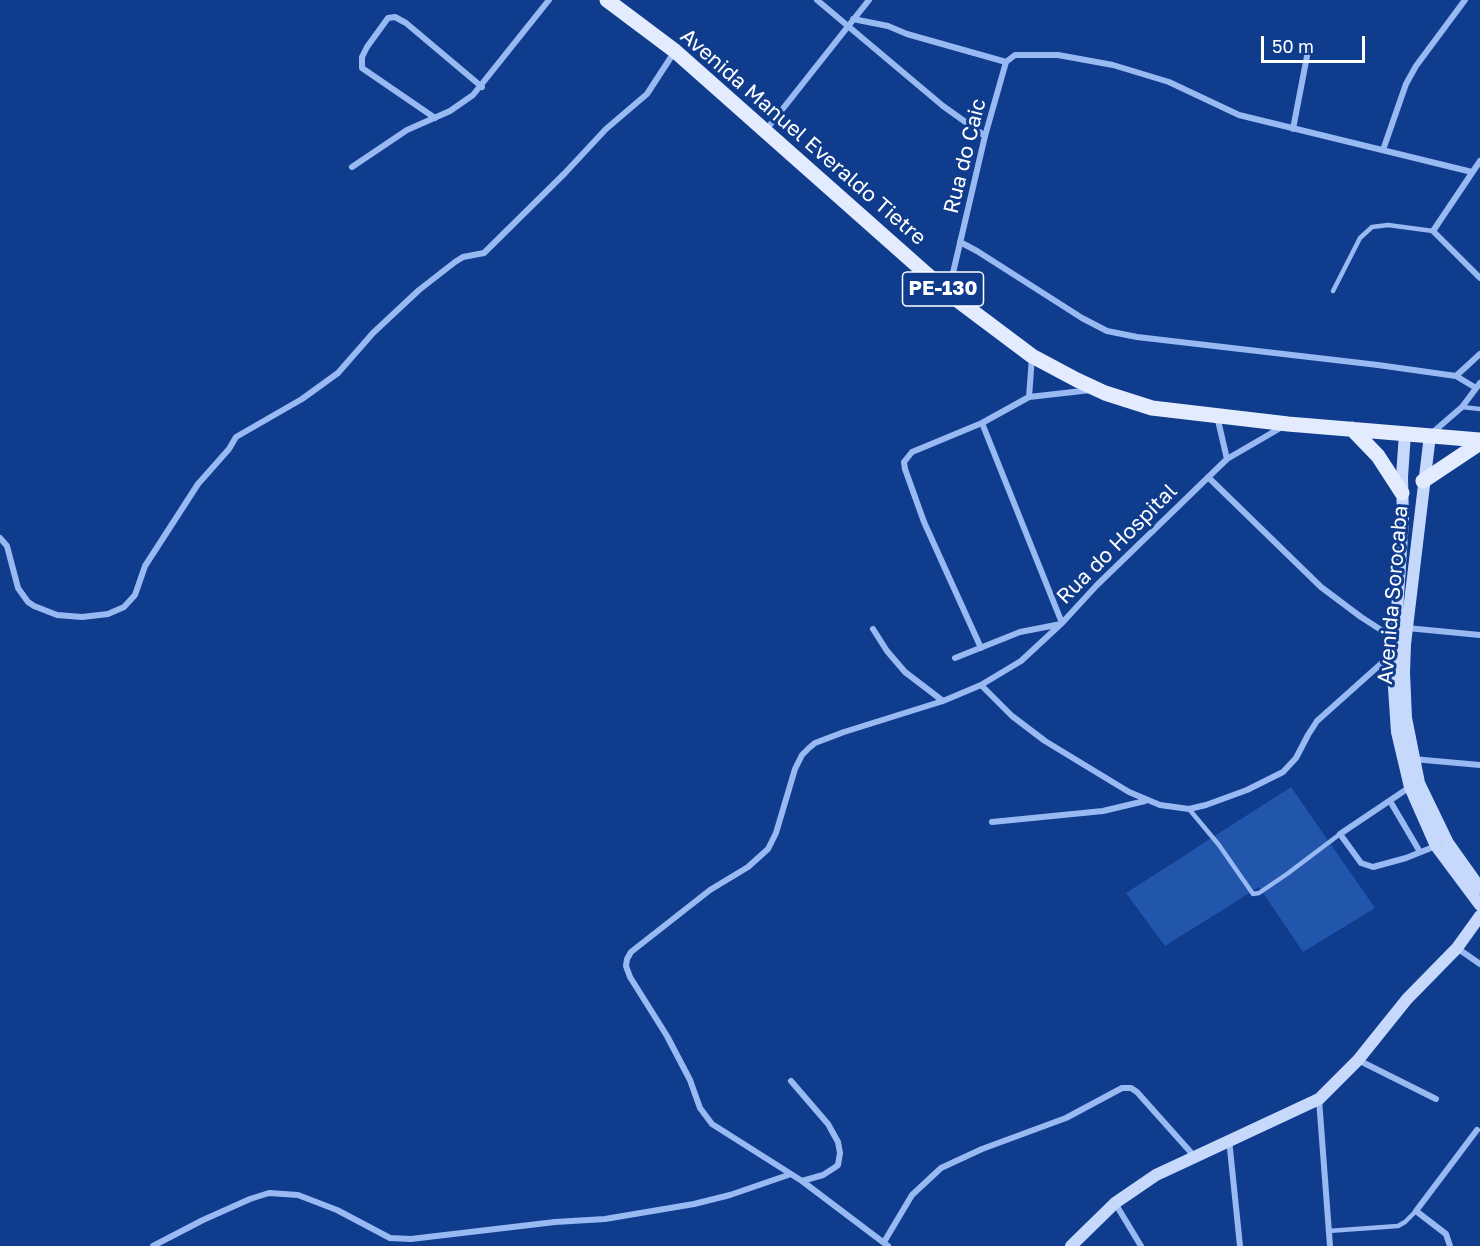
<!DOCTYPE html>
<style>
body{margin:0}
#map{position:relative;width:1480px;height:1246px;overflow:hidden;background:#103c8d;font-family:"Golos Text",sans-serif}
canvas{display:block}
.scale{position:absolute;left:1261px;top:36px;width:104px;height:27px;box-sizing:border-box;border:3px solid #fff;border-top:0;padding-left:8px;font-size:18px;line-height:21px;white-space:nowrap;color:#fff;-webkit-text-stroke:4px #103c8d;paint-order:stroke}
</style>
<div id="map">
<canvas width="1480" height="1246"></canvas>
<div class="scale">50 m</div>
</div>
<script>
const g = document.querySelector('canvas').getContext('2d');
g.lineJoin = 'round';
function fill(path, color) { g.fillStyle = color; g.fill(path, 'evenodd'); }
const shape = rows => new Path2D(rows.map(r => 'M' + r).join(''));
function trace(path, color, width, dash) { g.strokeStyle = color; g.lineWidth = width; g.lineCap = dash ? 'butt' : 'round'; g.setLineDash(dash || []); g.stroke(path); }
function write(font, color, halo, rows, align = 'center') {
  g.font = font + ' "Golos Text",sans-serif'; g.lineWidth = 6; g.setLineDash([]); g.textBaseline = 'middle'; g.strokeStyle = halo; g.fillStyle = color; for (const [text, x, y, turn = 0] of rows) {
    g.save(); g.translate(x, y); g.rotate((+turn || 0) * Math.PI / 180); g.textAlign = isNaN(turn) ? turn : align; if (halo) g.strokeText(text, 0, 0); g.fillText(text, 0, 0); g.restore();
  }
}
const green = shape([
 [1291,787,1375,908,1303,952,1259,887,1165,946,1126,893]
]);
const lane = shape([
 [1333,291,1360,238,1372,227,1388,225,1433,231],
 [1462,407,1480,409],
 [1189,809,1219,845,1253,894,1259,893,1287,874,1340,834],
 [1328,1231,1398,1226,1405,1222,1416,1211]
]);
const street = shape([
 [817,0,943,106,985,136],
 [853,19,888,26,907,34,1006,62],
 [435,118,362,68,362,57,367,47,388,18,395,17,406,23,482,87],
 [1293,129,1308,51],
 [766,130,869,0],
 [1383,150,1406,84,1416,66,1465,0],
 [1480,161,1433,231,1480,278],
 [352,167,407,130,450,111,473,95,549,0],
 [960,242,977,251,1082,318,1107,331,1137,337,1378,365,1456,376,1476,388],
 [949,290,985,136,1006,62,1015,55,1058,55,1113,65,1169,82,1239,115,1472,172],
 [1456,376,1480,354],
 [1029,397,1091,390],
 [1217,416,1227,459],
 [982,423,1062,623],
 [1432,433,1462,407,1480,383],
 [1208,477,1321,587,1361,617,1395,639],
 [0,538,7,546,18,588,28,602,34,606,57,615,82,617,108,614,124,607,135,595,145,566,198,484,229,449,236,437,302,399,338,373,373,333,419,290,455,262,463,257,484,253,565,173,606,129,647,94,675,51],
 [1407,628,1480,635],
 [873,629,887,651,905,672,943,701],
 [981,648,924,522,905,469,904,462,912,452,982,423,1029,397,1032,357],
 [955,658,1020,632,1061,624],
 [981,685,1012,716,1045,741,1129,792,1160,805,1189,809,1206,805,1247,790,1283,772,1296,758,1308,735,1317,721,1393,653],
 [1413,759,1480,765],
 [1410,787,1340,834,1361,863,1373,867,1406,858,1436,846],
 [1390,801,1420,852],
 [992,822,1103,811,1145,801],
 [1457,948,1480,964],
 [1358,1060,1436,1099],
 [791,1081,828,1124,838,1142,840,1153,838,1165,834,1168,823,1175,802,1181],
 [1319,1099,1330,1246],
 [1229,1139,1240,1246],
 [1115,1203,1141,1246],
 [884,1242,912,1195,941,1168,982,1149,1066,1118,1122,1088,1131,1088,1137,1092,1195,1157],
 [153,1246,203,1220,250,1199,269,1193,298,1195,337,1210,390,1238,411,1239,555,1222,605,1219,694,1204,730,1195,791,1174],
 [888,1246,802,1181,712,1124,700,1108,690,1080,667,1036,630,977,626,966,627,959,631,952,710,890,748,867,768,849,776,833,795,769,802,755,809,748,815,743,844,732,943,701,981,685,1021,661,1062,623,1097,585,1227,459,1282,427],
 [1450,1246,1446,1234,1416,1211,1477,1130]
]);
const secondary = shape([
 [1405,433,1402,477,1403,519,1393,673,1397,732,1410,787,1436,846,1480,905],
 [1430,435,1405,644,1404,673,1406,718,1419,783,1448,843,1480,888],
 [1071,1246,1115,1203,1156,1175,1319,1099,1358,1060,1407,999,1457,948,1480,916]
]);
const primary = shape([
 [607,0,675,51,948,293,1032,356,1077,380,1105,393,1152,408,1288,424,1480,440],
 [1352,429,1378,456,1402,493],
 [1423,481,1480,443]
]);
const shields = [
 [943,289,81]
];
const shieldNames = [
 ["PE-130",943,289]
];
const streetNames = [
 ["Avenida Manuel Everaldo Tietre",803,137,41],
 ["Rua do Caic",965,156,-76],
 ["Rua do Hospital",1117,544,-45],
 ["Avenida Sorocaba",1393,595,-85]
];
fill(green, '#2255ac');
trace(lane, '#98b9f2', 4.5);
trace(street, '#98b9f2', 6);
trace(secondary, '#c6d9fc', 12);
trace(primary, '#e3ebff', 15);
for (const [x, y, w] of shields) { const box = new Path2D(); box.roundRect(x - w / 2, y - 17, w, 34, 4.5); g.fillStyle = '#103c8d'; g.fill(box); trace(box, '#fff', 1.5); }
write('bold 20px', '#fff', null, shieldNames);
write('21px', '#fff', '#103c8d', streetNames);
</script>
